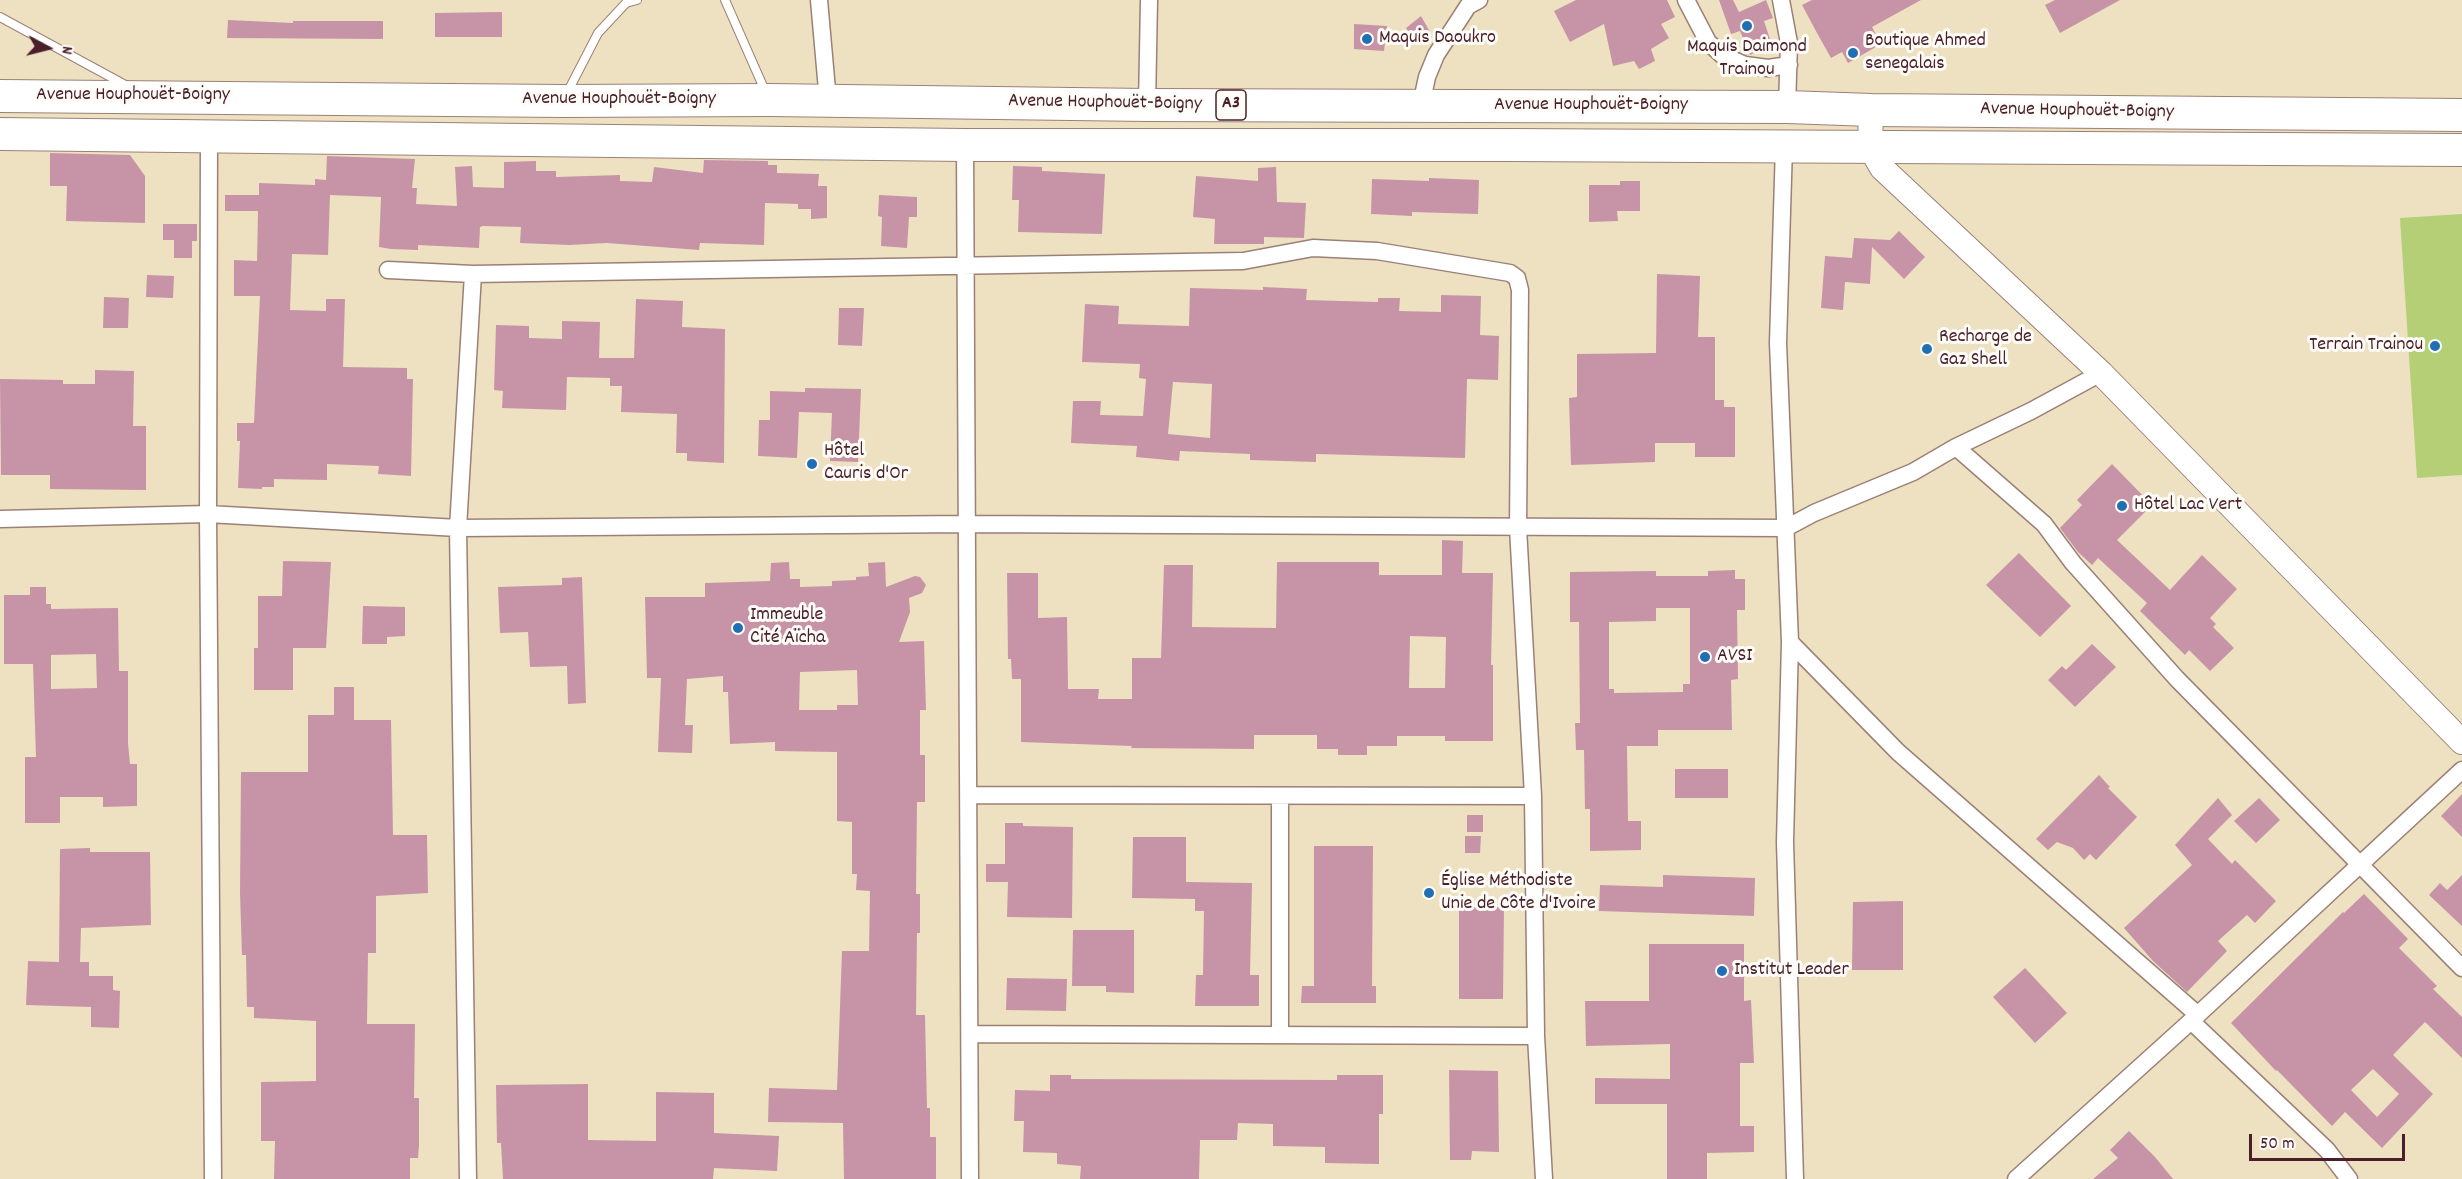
<!DOCTYPE html>
<meta charset="utf-8">
<style>
body{margin:0}
#map{position:relative;width:2462px;height:1179px;overflow:hidden;background:#ede1c1;font-family:Dekko,sans-serif}
canvas{display:block}
.north{position:absolute;left:18px;top:18px;width:60px;height:60px;-webkit-text-stroke:4px #fdfcf7;paint-order:stroke;rotate:97deg;font-size:16px;font-weight:700;line-height:24px;text-align:center;color:#4a1f2b}
.north::after{content:'';display:block;margin:auto;width:21px;height:27px;background:#4a1f2b;clip-path:polygon(50% 0,100% 100%,50% 72%,0 100%)}
.scale{position:absolute;left:2249px;top:1134px;width:156px;height:27px;box-sizing:border-box;border:3px solid #4a1f2b;border-top:0;padding-left:8px;font-size:18px;line-height:21px;white-space:nowrap;color:#4a1f2b;-webkit-text-stroke:4px #fdfcf7;paint-order:stroke}
</style>
<div id="map">
<canvas width="2462" height="1179"></canvas>
<div class="north">N</div>
<div class="scale">50 m</div>
</div>
<script>
const g = document.querySelector('canvas').getContext('2d');
g.lineJoin = 'round';
function fill(path, color) { g.fillStyle = color; g.fill(path, 'evenodd'); }
const shape = rows => new Path2D(rows.map(r => 'M' + r).join(''));
function trace(path, color, width, dash) { g.strokeStyle = color; g.lineWidth = width; g.lineCap = dash ? 'butt' : 'round'; g.setLineDash(dash || []); g.stroke(path); }
function write(font, color, halo, rows, align = 'center') {
  g.font = font + ' Dekko,sans-serif'; g.lineWidth = 6; g.setLineDash([]); g.textBaseline = 'middle'; g.strokeStyle = halo; g.fillStyle = color; for (const [text, x, y, turn = 0] of rows) {
    g.save(); g.translate(x, y); g.rotate((+turn || 0) * Math.PI / 180); g.textAlign = isNaN(turn) ? turn : align; if (halo) g.strokeText(text, 0, 0); g.fillText(text, 0, 0); g.restore();
  }
}
const green = shape([
 [2462,214,2462,475,2417,478,2400,218]
]);
const building = shape([
 [1576,0,1667,0,1675,17,1661,24,1669,38,1651,49,1655,61,1639,69,1634,61,1613,66,1604,24,1570,42,1554,11],
 [1719,0,1733,0,1739,12,1766,0,1773,18,1764,21,1772,45,1750,55,1740,31,1731,34],
 [1812,0,1921,0,1872,27,1881,44,1848,63,1842,52,1831,58,1817,33,1802,5],
 [2055,0,2120,0,2060,33,2045,5],
 [502,12,502,37,435,37,435,13],
 [1421,16,1430,32,1414,40,1406,28],
 [228,20,293,23,293,21,383,21,383,39,227,38],
 [1354,24,1387,26,1384,51,1354,49],
 [50,153,130,155,145,176,145,223,66,221,67,186,50,186],
 [327,156,415,159,412,188,417,188,416,204,457,206,455,167,472,166,473,187,504,188,504,162,536,161,536,171,556,171,556,177,620,175,620,181,652,182,654,167,703,173,704,160,768,161,768,165,777,165,777,173,819,174,818,186,827,186,827,218,811,219,811,209,798,209,798,204,765,203,764,245,700,243,699,250,607,243,569,245,520,243,521,227,483,226,480,227,479,248,418,245,418,250,391,249,379,247,381,197,330,195,328,255,292,254,290,310,326,311,326,299,345,299,343,367,407,368,407,379,413,379,411,476,378,474,379,466,327,464,327,480,274,479,274,487,262,487,262,489,238,488,240,441,237,441,237,423,254,423,260,296,234,296,234,260,257,261,258,211,225,211,225,195,259,195,259,183,315,185,315,179,326,180],
 [1013,166,1042,167,1042,171,1105,174,1102,234,1018,232,1019,200,1012,200],
 [1276,167,1277,202,1306,203,1304,238,1264,237,1264,244,1214,244,1215,219,1193,217,1196,176,1258,181,1258,168],
 [1429,178,1479,180,1478,214,1412,212,1412,216,1371,214,1372,179,1429,181],
 [1620,181,1640,181,1640,211,1617,211,1618,221,1589,222,1589,185,1620,185],
 [879,195,917,197,917,217,909,217,907,248,881,246,882,217,878,216],
 [163,224,197,224,197,241,192,241,192,258,174,258,174,240,163,240],
 [1899,231,1925,257,1904,279,1872,247,1870,284,1845,282,1843,310,1821,308,1825,256,1852,258,1854,238,1890,240],
 [1657,274,1700,276,1698,337,1715,337,1715,400,1724,400,1724,407,1735,407,1735,457,1695,457,1695,443,1655,443,1655,462,1571,465,1569,398,1577,397,1577,354,1656,353],
 [147,275,174,276,173,298,146,297],
 [1263,287,1307,289,1306,300,1378,302,1378,298,1400,298,1399,311,1441,312,1441,295,1481,296,1480,335,1499,336,1498,380,1467,379,1465,458,1316,454,1316,462,1250,460,1250,454,1180,451,1179,461,1136,457,1137,446,1071,443,1073,401,1101,401,1100,415,1143,416,1146,379,1139,378,1140,364,1082,362,1085,304,1119,306,1118,324,1189,326,1190,288,1263,290],
 [1173,382,1212,384,1210,438,1168,434],
 [104,297,129,298,128,328,103,328],
 [636,299,683,301,682,327,725,329,724,463,687,461,687,453,676,453,677,414,621,412,622,386,610,386,610,378,567,377,566,410,502,408,503,391,494,390,496,325,529,326,529,338,562,339,562,321,600,322,599,358,634,358],
 [839,308,864,308,862,346,838,345],
 [95,370,134,371,133,426,146,426,146,490,50,489,50,475,1,475,0,379,63,380,63,384,95,384],
 [805,388,861,389,858,462,830,461,832,413,799,412,797,458,758,456,759,420,770,420,770,391,805,392],
 [2112,464,2152,505,2117,540,2170,590,2202,555,2237,589,2210,618,2216,624,2213,627,2234,648,2210,671,2189,650,2185,655,2140,611,2147,603,2098,558,2092,565,2078,552,2060,528,2082,505,2077,500],
 [1442,540,1463,541,1462,573,1493,573,1491,665,1493,665,1493,741,1445,741,1445,736,1397,736,1397,746,1367,746,1367,755,1338,755,1338,749,1317,749,1317,735,1254,735,1254,749,1131,748,1132,746,1021,742,1021,679,1012,679,1011,659,1008,659,1007,573,1038,573,1038,618,1067,617,1068,689,1099,689,1098,699,1132,699,1132,658,1161,658,1164,565,1193,565,1192,627,1276,628,1277,562,1379,562,1379,575,1442,575],
 [1410,636,1446,637,1445,688,1409,688],
 [2019,553,2071,606,2040,637,1986,585],
 [283,561,331,562,326,648,293,648,293,690,254,690,254,648,258,648,258,596,282,596],
 [789,562,790,579,800,579,800,587,832,586,832,581,856,580,856,577,869,576,868,563,885,562,886,587,915,576,920,577,926,585,922,593,909,598,910,612,899,642,924,641,926,710,920,710,920,755,925,755,925,802,917,802,916,894,920,894,920,933,917,933,916,1015,925,1015,927,1108,930,1108,930,1137,936,1137,936,1179,844,1179,843,1123,768,1122,769,1088,837,1090,842,951,869,951,870,891,856,890,857,874,852,874,852,822,837,821,837,752,775,751,775,742,730,744,728,692,723,692,723,676,687,679,685,725,693,725,692,753,658,752,661,678,647,678,645,597,705,597,705,583,770,581,771,563],
 [857,670,858,705,837,705,837,710,799,710,800,672],
 [1735,570,1735,579,1745,579,1745,610,1737,610,1738,679,1731,680,1732,730,1658,730,1658,746,1627,746,1628,821,1641,821,1641,850,1590,851,1590,809,1585,809,1584,750,1576,750,1575,723,1580,723,1579,622,1570,622,1570,572,1656,571,1656,576,1708,576,1708,571],
 [1656,608,1690,608,1690,684,1683,684,1683,692,1614,693,1614,689,1609,689,1609,622,1656,621],
 [582,577,586,703,568,704,567,666,530,667,528,632,500,633,498,587,562,585,562,578],
 [30,587,46,587,46,604,51,604,51,609,118,608,119,671,128,671,128,743,130,764,137,764,137,806,103,807,103,797,60,797,60,823,25,823,25,757,36,757,33,664,4,664,4,595,30,595],
 [96,654,97,688,51,689,51,655],
 [363,606,405,607,405,636,387,637,387,644,362,644],
 [2092,644,2116,667,2075,707,2048,680,2062,666,2066,670],
 [334,687,354,687,354,720,391,720,393,835,427,835,428,893,376,896,376,953,368,953,367,1024,415,1024,414,1098,419,1098,419,1145,418,1158,410,1158,410,1179,274,1179,275,1141,261,1141,261,1082,316,1081,316,1021,254,1018,254,1007,247,1007,246,955,242,955,240,893,241,772,308,772,308,715,334,715],
 [1675,769,1728,769,1728,798,1675,798],
 [2099,775,2110,787,2108,788,2137,817,2096,860,2090,854,2084,860,2073,848,2057,842,2048,850,2036,839],
 [2462,794,2462,837,2441,816],
 [2218,798,2232,815,2208,839,2232,864,2235,860,2276,901,2255,923,2247,915,2218,941,2227,951,2187,992,2153,961,2124,928,2192,865,2175,845],
 [2259,798,2280,820,2256,843,2234,821],
 [1467,815,1483,815,1483,832,1467,832],
 [1005,823,1023,823,1023,826,1073,827,1072,918,1007,917,1008,882,986,882,986,864,1005,864],
 [1465,836,1481,836,1480,853,1465,853],
 [1133,837,1186,837,1186,882,1252,883,1250,975,1259,975,1259,1006,1195,1006,1196,975,1203,975,1204,911,1195,911,1195,899,1132,898],
 [1314,846,1373,846,1372,986,1376,986,1376,1003,1301,1003,1302,986,1314,986],
 [90,848,90,852,150,852,151,925,81,928,80,962,89,962,89,976,113,976,113,990,120,991,119,1028,91,1027,91,1007,26,1005,28,961,59,962,60,849],
 [1663,875,1755,878,1754,916,1599,911,1600,885,1663,887],
 [2462,875,2462,926,2429,895,2440,883,2447,890],
 [2364,894,2408,939,2399,948,2437,986,2433,989,2462,1017,2462,1058,2425,1022,2393,1055,2433,1094,2382,1148,2345,1112,2332,1126,2277,1070,2276,1071,2231,1023,2343,912,2344,913],
 [2373,1069,2399,1094,2377,1117,2351,1090],
 [1903,901,1903,970,1852,970,1853,902],
 [1459,907,1504,907,1503,999,1459,999],
 [1073,930,1134,930,1134,993,1106,992,1106,986,1072,986],
 [1649,944,1744,944,1744,1001,1751,1000,1754,1063,1740,1063,1740,1126,1754,1126,1754,1152,1707,1153,1707,1179,1667,1179,1667,1104,1595,1104,1595,1078,1670,1079,1670,1044,1586,1046,1585,1001,1649,1001],
 [2025,968,2067,1013,2035,1043,1993,997],
 [1007,978,1067,979,1066,1011,1006,1010],
 [1449,1070,1498,1071,1499,1152,1472,1151,1471,1160,1450,1160],
 [1050,1075,1071,1075,1071,1079,1337,1080,1337,1075,1383,1075,1383,1114,1379,1114,1379,1164,1325,1163,1325,1147,1273,1146,1273,1124,1238,1123,1237,1140,1200,1140,1199,1179,1080,1179,1081,1166,1057,1164,1057,1153,1023,1152,1024,1121,1014,1121,1015,1090,1050,1091],
 [588,1084,588,1140,656,1141,656,1092,714,1093,714,1133,779,1136,777,1171,714,1168,713,1179,503,1179,501,1143,497,1143,496,1085],
 [2129,1131,2155,1157,2173,1179,2093,1179,2118,1158,2110,1150]
]);
const lane = shape([
 [725,0,766,93],
 [0,17,129,87],
 [566,95,598,33,626,3,637,0]
]);
const street = shape([
 [819,0,828,101],
 [1686,0,1708,42,1722,55,1745,65,1768,68,1789,65],
 [1781,0,1789,43,1787,107],
 [1147,105,1149,0],
 [1421,105,1427,77,1436,55,1468,6,1479,0],
 [209,135,208,514,213,1179],
 [965,145,970,1179],
 [1784,146,1778,343,1790,642,1785,842,1795,1179],
 [388,270,473,274,1243,261,1313,248,1377,251,1510,273,1517,278,1520,290,1518,528,1533,796,1536,1036,1544,1179],
 [1956,447,2044,524,2073,563,2177,679,2462,968],
 [0,519,208,514,458,528,968,524,1786,528,1814,513,1913,472,1956,447,2031,411,2101,373],
 [1790,642,1898,752,2198,1015],
 [970,795,1533,796],
 [2191,1021,2327,1150,2349,1179],
 [971,1034,1536,1036],
 [1280,1035,1280,796],
 [468,1179,458,528,473,274],
 [2016,1179,2191,1021,2462,770]
]);
const secondary = shape([
 [1871,110,1870,147,1882,168,2101,373,2462,742]
]);
const highway = shape([
 [0,96,563,101,769,100,1147,105,1787,107,1871,110,2462,115],
 [0,134,965,145,1508,145,2462,150]
]);
const markers = [
 [1747,26,6,"#1f6fb2"],
 [1367,39,6,"#1f6fb2"],
 [1853,53,6,"#1f6fb2"],
 [2435,346,6,"#1f6fb2"],
 [1927,349,6,"#1f6fb2"],
 [812,464,6,"#1f6fb2"],
 [2122,506,6,"#1f6fb2"],
 [738,628,6,"#1f6fb2"],
 [1705,657,6,"#1f6fb2"],
 [1429,893,6,"#1f6fb2"],
 [1722,971,6,"#1f6fb2"]
];
const shields = [
 [1231,105,30]
];
const shieldNames = [
 ["A3",1231,105]
];
const poiNames = [
 ["Maquis Daoukro",1379,39],
 ["Boutique Ahmed",1865,42],
 ["senegalais",1865,65],
 ["Maquis Daimond",1747,48,"center"],
 ["Trainou",1747,71,"center"],
 ["Recharge de",1939,338],
 ["Gaz Shell",1939,361],
 ["Terrain Trainou",2423,346,"right"],
 ["Hôtel",824,452],
 ["Cauris d'Or",824,475],
 ["Hôtel Lac Vert",2134,506],
 ["Immeuble",750,616],
 ["Cité Aïcha",750,639],
 ["AVSI",1717,657],
 ["Église Méthodiste",1441,882],
 ["Unie de Côte d'Ivoire",1441,905],
 ["Institut Leader",1734,971]
];
const streetNames = [
 ["Avenue Houphouët-Boigny",133,96],
 ["Avenue Houphouët-Boigny",619,100],
 ["Avenue Houphouët-Boigny",1105,104,1],
 ["Avenue Houphouët-Boigny",1591,106],
 ["Avenue Houphouët-Boigny",2077,112,1]
];
fill(green, '#b4cf75');
fill(building, '#c794a7');
trace(lane, '#9c8076', 10);
trace(street, '#9c8076', 19);
trace(secondary, '#9c8076', 26);
trace(highway, '#9c8076', 34);
trace(lane, '#fff', 8);
trace(street, '#fff', 16);
trace(secondary, '#fff', 24);
trace(highway, '#fff', 32);
for (const [x, y, r, color] of markers) { const dot = new Path2D(); dot.arc(x, y, r, 0, 2 * Math.PI); g.fillStyle = color; g.fill(dot); trace(dot, '#fdfcf7', 2); }
for (const [x, y, w] of shields) { const box = new Path2D(); box.roundRect(x - w / 2, y - 15, w, 30, 4.5); g.fillStyle = '#fdfcf7'; g.fill(box); trace(box, '#4a1f2b', 1.5); }
write('bold 18px', '#4a1f2b', null, shieldNames);
write('20px', '#4a1f2b', '#fdfcf7', poiNames, 'left');
write('20px', '#4a1f2b', '#fdfcf7', streetNames);
</script>
